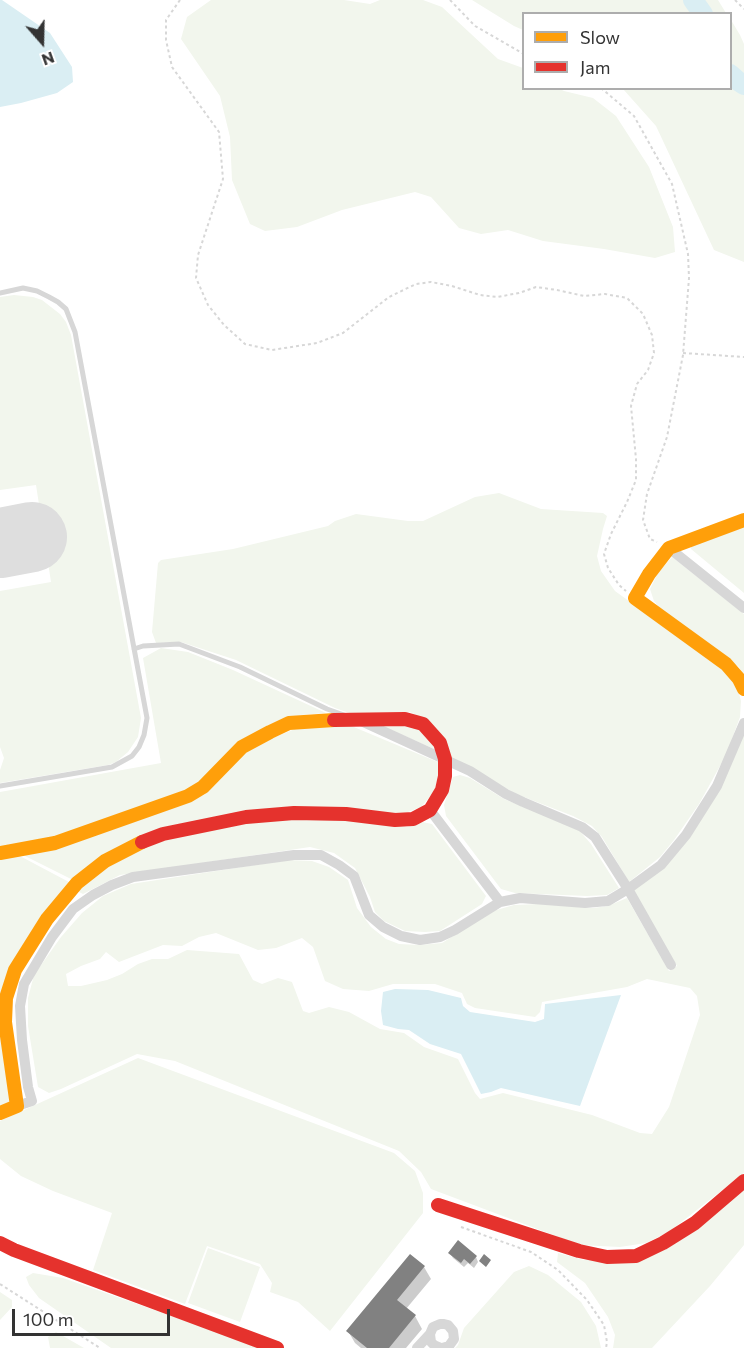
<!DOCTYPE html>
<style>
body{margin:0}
#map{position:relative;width:744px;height:1348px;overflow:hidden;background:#fff;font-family:Commissioner,sans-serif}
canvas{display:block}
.legend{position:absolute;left:522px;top:12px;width:210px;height:78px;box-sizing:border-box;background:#fff;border:2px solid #adadad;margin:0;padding:8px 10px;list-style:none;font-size:18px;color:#333}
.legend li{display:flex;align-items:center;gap:12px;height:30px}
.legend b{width:30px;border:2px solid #adadad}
.north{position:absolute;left:12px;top:12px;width:60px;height:60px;-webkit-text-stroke:4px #fff;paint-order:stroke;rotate:160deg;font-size:16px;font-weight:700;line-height:24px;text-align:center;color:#333}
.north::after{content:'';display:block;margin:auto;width:21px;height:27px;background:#333;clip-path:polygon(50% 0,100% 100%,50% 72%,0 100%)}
.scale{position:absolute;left:12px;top:1309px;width:158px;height:27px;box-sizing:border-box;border:3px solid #333;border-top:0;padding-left:8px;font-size:18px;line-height:21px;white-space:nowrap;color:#333;-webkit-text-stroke:4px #fff;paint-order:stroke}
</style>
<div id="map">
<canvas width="744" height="1348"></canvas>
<ul class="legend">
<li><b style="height:8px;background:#ff9f0a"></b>Slow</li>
<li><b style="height:8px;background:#e5322d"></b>Jam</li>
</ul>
<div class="north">N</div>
<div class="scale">100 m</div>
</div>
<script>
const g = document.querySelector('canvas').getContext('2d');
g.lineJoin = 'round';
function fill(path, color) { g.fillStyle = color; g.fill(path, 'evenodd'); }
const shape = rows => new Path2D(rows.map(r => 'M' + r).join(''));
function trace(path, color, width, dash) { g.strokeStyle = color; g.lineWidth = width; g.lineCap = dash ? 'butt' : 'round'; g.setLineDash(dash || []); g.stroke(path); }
const green = shape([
 [211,0,344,0,370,4,380,0,423,0,442,7,498,59,523,68,524,88,560,89,564,91,593,98,616,116,649,167,673,227,675,252,655,258,604,249,543,241,508,230,481,234,459,228,431,197,415,192,342,210,297,227,265,231,250,224,232,180,230,137,220,96,181,39,187,17],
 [472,0,718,0,726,13,524,14,523,30,514,26],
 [731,20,740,35,744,44,744,262,714,250,656,126,623,89,730,88],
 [14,295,33,297,42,300,60,314,66,322,71,335,141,718,138,737,128,752,116,762,108,765,0,783,0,770,4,758,0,747,0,591,51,582,36,485,0,490,0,297],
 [499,493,541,509,603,513,607,516,603,529,597,556,601,571,615,591,726,671,736,683,741,701,740,717,726,755,699,804,674,840,660,857,629,882,602,837,592,826,573,816,516,794,451,757,426,720,410,712,355,715,335,708,236,660,181,642,156,643,152,632,158,563,161,560,233,549,328,526,335,521,356,514,408,521,423,521,475,497],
 [744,527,744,593,691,549,691,544],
 [672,557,744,614,744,675,739,667,662,611,654,601,650,589,658,573],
 [161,648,188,652,233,670,326,713,301,715,189,790,55,838,0,848,0,792,161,763,143,658],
 [376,723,421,728,433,742,434,749],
 [349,725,440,763,435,791,421,807,400,815,210,819,71,879,23,855,204,795,251,747,302,726],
 [744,733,744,1173,670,1231,646,1243,620,1247,580,1245,431,1189,421,1172,399,1151,175,1061,137,1054,61,1089,49,1093,38,1087,28,1026,28,998,34,975,61,937,82,913,103,896,131,884,288,860,312,861,329,867,348,880,357,908,371,927,386,939,399,944,419,945,442,943,493,911,514,905,539,904,593,908,608,906,627,898,669,971,677,966,633,890,660,871],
 [216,933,258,950,276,948,302,938,313,947,325,981,343,989,369,991,393,984,435,984,462,993,467,1004,475,1008,535,1017,540,1012,542,1002,627,987,647,979,690,988,697,996,700,1015,669,1107,652,1134,640,1133,592,1115,503,1093,480,1099,475,1093,458,1059,424,1047,404,1033,380,1029,349,1012,329,1007,309,1013,303,1011,292,982,278,978,262,984,253,980,239,954,187,950,168,959,152,959,138,964,122,974,107,980,81,986,68,986,66,974,81,966,100,959,106,952,119,962,163,945,182,946,199,937],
 [460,775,470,778,504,799,578,829,591,844,619,888,607,895,587,896,515,893,501,889,446,816,444,805,453,777],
 [300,817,363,820,407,827,422,822,432,824,486,896,482,904,440,931,425,932,405,931,384,921,375,912,370,897,355,868,334,853,310,847,120,875,83,894,77,891,109,863,158,841,244,823],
 [18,855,69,882,0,1010,0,858],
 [0,1034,13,1103,0,1107],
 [138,1058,394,1153,415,1171,423,1193,423,1213,330,1331,298,1302,270,1292,272,1283,260,1264,207,1246,185,1304,93,1270,112,1213,53,1191,21,1176,0,1159,0,1121],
 [744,1190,744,1245,710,1286,652,1348,613,1348,615,1335,608,1317,585,1283,557,1262,558,1253,584,1260,641,1261],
 [208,1248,260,1267,240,1322,188,1303],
 [529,1266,548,1275,581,1302,596,1326,601,1348,455,1348,458,1345,464,1328,514,1272],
 [33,1273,63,1278,263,1348,111,1348,39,1298,29,1285,26,1277],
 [0,1292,12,1300,12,1307,0,1320],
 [56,1332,84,1348,50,1348,48,1337]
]);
const water = shape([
 [0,0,2,0,50,33,72,67,73,82,57,93,21,103,0,107],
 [395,989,428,990,461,998,463,1006,470,1012,535,1022,544,1019,545,1004,621,995,580,1106,501,1088,491,1092,481,1094,461,1054,430,1044,409,1030,398,1029,383,1025,381,1011,383,992]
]);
const shadow = shape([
 [450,1253,476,1257,478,1262,474,1268,468,1263,464,1267,453,1258],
 [424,1267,431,1279,406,1309,415,1316,422,1329,406,1348,361,1348,355,1343,348,1331]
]);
const river = shape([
 [693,0,703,14],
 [730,74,738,81,744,85]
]);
const runway = shape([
 [0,543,32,537]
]);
const building = shape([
 [458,1240,477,1256,470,1264,464,1259,461,1263,448,1253],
 [410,1254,425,1266,397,1300,416,1315,389,1348,367,1348,346,1331],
 [484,1254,491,1260,486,1267,479,1261]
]);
const path = shape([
 [180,0,166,20,166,40,172,67,219,132,223,179,198,255,196,278,208,305,224,325,245,344,272,350,317,343,343,333,389,297,416,284,431,282,452,286,480,295,497,297,519,293,536,287,557,290,584,296,605,294,627,298,643,314,652,335,654,353,648,370,637,384,631,406,636,459,636,480,627,502,611,534,604,554,608,568,619,585,626,591],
 [450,0,475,26,524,54],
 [735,0,744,9],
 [601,88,634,116,672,184,688,254,689,278,683,355,667,437,647,494,643,520,650,539,657,542],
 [683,353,744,357],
 [461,1227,531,1252,558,1270,587,1300,604,1325,607,1342,606,1348],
 [0,1284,100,1348]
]);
const lane = shape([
 [0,293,23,288,37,291,49,297,58,302,66,309,75,332,147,718,144,735,139,747,132,756,112,767,0,786],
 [134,649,143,646,179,644,240,667,327,709,344,715]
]);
const street = shape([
 [669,548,744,608],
 [361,721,470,771,506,794,523,802,582,827,595,837,607,856,628,889,671,965],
 [430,810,500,902],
 [17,1106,32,1101,28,1087,22,1040,20,1006,24,984,52,937,73,909,93,895,112,885,133,877,294,855,321,855,339,865,354,876,369,915,383,927,401,936,420,940,440,937,455,930,500,902,520,898,585,903,608,901,628,889,661,865,686,835,717,786,744,723],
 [417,1348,430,1334],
 [441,1348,434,1345,431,1342,430,1334,433,1327,440,1324,444,1324,448,1325,453,1331,454,1339,449,1346,442,1348]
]);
const slow = shape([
 [744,520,669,548,649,574,635,598,726,664,739,679,744,689],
 [0,853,55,843,188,796,203,787,242,747,270,732,289,723,334,720],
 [0,1113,17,1106,5,1022,6,998,15,970,47,919,77,883,105,861,142,842]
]);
const jam = shape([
 [142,842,163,834,246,817,294,813,346,814,395,820,413,819,430,810,442,790,445,776,445,759,440,743,423,724,405,719,334,720],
 [438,1205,579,1251,607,1257,636,1256,663,1243,695,1223,744,1181],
 [0,1243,14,1250,277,1348]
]);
fill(green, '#f2f6ed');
fill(water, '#daeef3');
fill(shadow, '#0003');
trace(river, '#daeef3', 20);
trace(runway, '#dedede', 70);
fill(building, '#818181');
trace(path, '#d7d7d7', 2, [3, 3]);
trace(lane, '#d7d7d7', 5);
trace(street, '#d7d7d7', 10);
trace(slow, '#ff9f0a', 14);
trace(jam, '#e5322d', 14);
</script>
